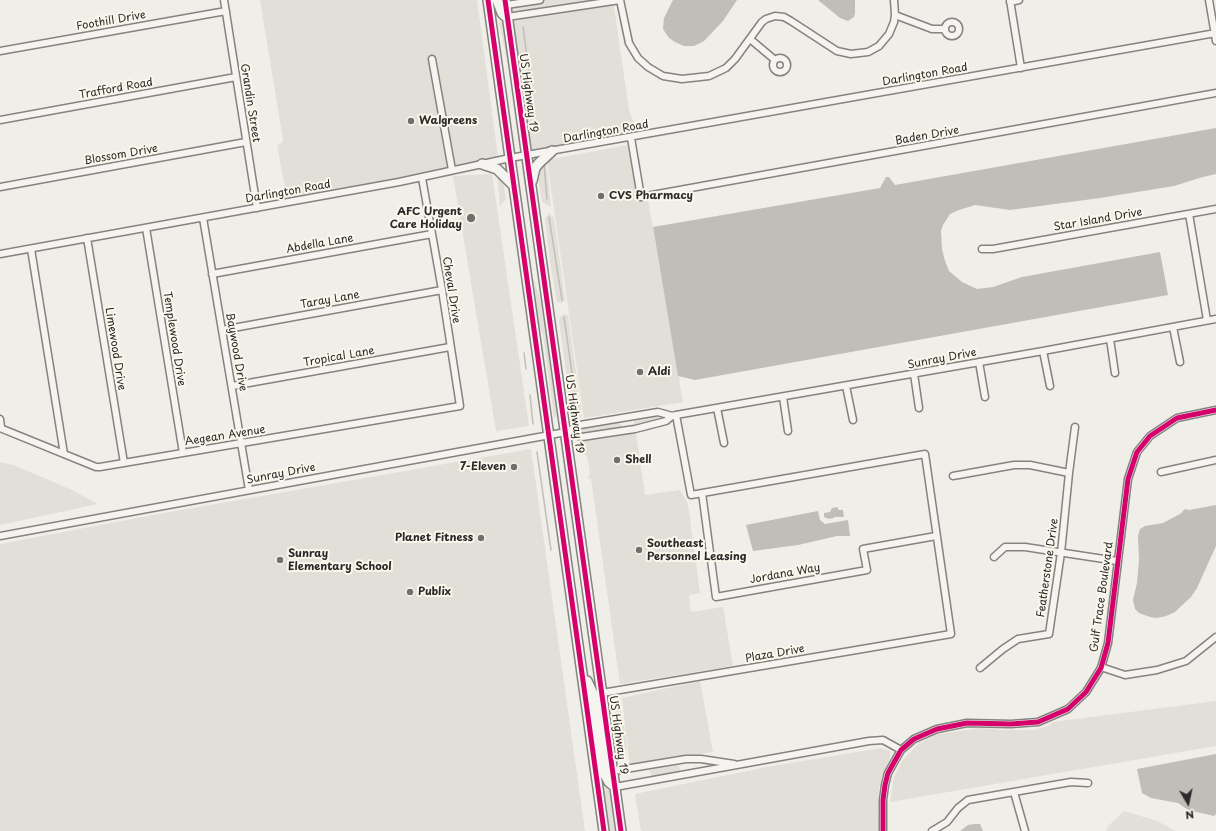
<!DOCTYPE html>
<style>
body{margin:0}
#map{position:relative;width:1216px;height:831px;overflow:hidden;background:#f0eee8;font-family:"Playpen Sans",sans-serif}
canvas{display:block}
.north{position:absolute;left:1168px;top:783px;width:40px;height:40px;-webkit-text-stroke:3px #fbf7ec;paint-order:stroke;rotate:171deg;font-size:11px;font-weight:700;line-height:16px;text-align:center;color:#2b2b2b}
.north::after{content:'';display:block;margin:auto;width:14px;height:18px;background:#2b2b2b;clip-path:polygon(50% 0,100% 100%,50% 72%,0 100%)}
</style>
<div id="map">
<canvas width="1216" height="831"></canvas>
<div class="north">N</div>
</div>
<script>
const g = document.querySelector('canvas').getContext('2d');
g.lineJoin = 'round';
function fill(path, color) { g.fillStyle = color; g.fill(path, 'evenodd'); }
const shape = rows => new Path2D(rows.map(r => 'M' + r).join(''));
function trace(path, color, width, dash) { g.strokeStyle = color; g.lineWidth = width; g.lineCap = dash ? 'butt' : 'round'; g.setLineDash(dash || []); g.stroke(path); }
function write(font, color, halo, rows, align = 'center') {
  g.font = font + ' "Playpen Sans",sans-serif'; g.lineWidth = 4; g.setLineDash([]); g.textBaseline = 'middle'; g.strokeStyle = halo; g.fillStyle = color; for (const [text, x, y, turn = 0] of rows) {
    g.save(); g.translate(x, y); g.rotate((+turn || 0) * Math.PI / 180); g.textAlign = isNaN(turn) ? turn : align; if (halo) g.strokeText(text, 0, 0); g.fillText(text, 0, 0); g.restore();
  }
}
const built = shape([
 [260,0,477,0,498,157,421,174,287,199,277,145,281,144,283,140],
 [510,0,613,0,629,110,636,128,625,130,625,135,531,151],
 [499,22,503,22,509,65,508,66],
 [627,145,638,201,648,200,683,402,584,418,547,160],
 [545,164,546,164,548,176,551,206,546,205,542,201,537,173,538,169],
 [492,174,529,426,496,431,453,176],
 [497,174,503,181,506,199,500,206],
 [549,212,551,215,554,218,565,300,562,303,557,302,556,298,550,261,545,219],
 [531,273,540,297,556,406,556,418,554,417,543,335,537,320],
 [563,314,568,315,582,415,580,418,574,419,572,415,559,321,560,317],
 [661,414,665,415,666,418,637,426,634,424,635,419],
 [617,422,620,422,621,425,620,428,618,429,581,433,582,428],
 [636,433,645,495,680,490,688,504,700,593,689,595,691,612,723,607,733,666,620,684,591,479,588,479,590,474,587,456,583,453,581,443,586,440],
 [531,449,585,831,0,831,0,544,153,515],
 [0,462,16,466,70,489,98,504,0,525],
 [700,681,713,752,630,766,622,698],
 [617,700,620,703,623,719,619,718,615,713,613,707],
 [1216,701,1216,746,890,802,894,777,902,761,918,744,938,734,981,728,1003,730,1034,730,1048,726,1053,722],
 [624,724,626,736,627,750,622,749,620,747,617,737,618,728],
 [881,748,890,751,890,758,879,787,878,814,881,813,881,831,641,831,635,794,767,767],
 [679,765,680,772,651,777,650,770],
 [602,778,609,787,615,831,609,831],
 [1124,811,1157,821,1176,831,1106,831,1108,826]
]);
const water = shape([
 [673,0,737,0,723,21,704,41,694,46,684,46,675,42,669,38,663,29,664,18],
 [818,0,855,0,855,13,854,17,848,21,840,18],
 [1216,128,1216,174,1203,177,1174,186,1100,198,1010,210,975,205,959,210,950,214,943,225,941,231,942,249,945,261,949,271,962,282,977,289,993,287,1022,277,1160,252,1168,295,695,380,678,376,653,227,880,188,886,177,889,177,895,185],
 [1216,505,1216,546,1197,588,1191,597,1175,612,1166,616,1157,618,1150,617,1139,613,1135,609,1133,600,1137,583,1139,560,1138,536,1140,529,1145,526,1163,523,1180,514,1185,509,1189,510],
 [837,507,839,510,843,510,844,517,834,517,834,518,829,519,824,517,824,513,830,512,832,508],
 [818,511,820,520,825,524,848,520,850,536,837,536,798,545,753,551,746,525],
 [1216,754,1216,814,1214,816,1188,810,1178,803,1151,798,1142,793,1137,769],
 [975,824,980,824,983,831,960,831,968,825]
]);
const stream = shape([
 [523,27,535,115],
 [544,164,547,199],
 [549,217,562,300],
 [564,317,578,415],
 [524,353,526,369],
 [530,395,533,424],
 [537,452,551,550]
]);
const minor = shape([
 [224,0,257,208],
 [620,0,629,43,638,58,648,67,663,76,682,79,709,76,726,68,735,59,762,22,766,19,775,16,784,17,791,21,837,51,851,54,868,52,879,46,889,34,894,22,895,15,894,0],
 [1010,0,1021,68],
 [1209,0,1216,41],
 [1010,2,1019,0],
 [506,5,540,0],
 [895,15,932,29,945,29],
 [507,17,620,0],
 '945 29a7 7 0 1 1 14 0a7 7 0 1 1-14 0Z',
 [750,39,775,60],
 [0,51,226,11],
 '773 65a7 7 0 1 1 14 0a7 7 0 1 1-14 0Z',
 [432,59,452,170],
 [0,120,236,77],
 [631,138,641,197,1216,93],
 [0,187,246,142],
 [1189,214,1207,320],
 [203,218,249,490],
 [146,228,183,453],
 [87,238,124,463],
 [31,249,64,454],
 [982,249,993,249,1216,209],
 [0,254,399,182,510,158,1216,33],
 [212,274,432,234],
 [1173,327,1180,362],
 [222,330,442,290],
 [1110,339,1115,373],
 [1043,351,1050,386],
 [979,362,985,397],
 [914,374,919,408],
 [232,386,450,347],
 [846,386,853,420],
 [783,397,788,431],
 [717,408,724,443],
 [0,419,1,427],
 [0,428,96,467,100,467,460,406,442,290,422,178],
 [566,432,582,437,608,433,635,429,666,421,672,416],
 [1161,472,1216,460],
 [953,476,1014,465,1030,465,1069,473],
 [702,493,716,597,867,570,863,549,936,536],
 [0,536,566,432,580,425,658,412,672,416,676,415,1043,351,1216,319],
 [994,557,1005,547,1025,547,1117,561],
 [1101,667,1125,675,1157,670,1186,661,1216,637],
 [980,668,1003,649,1018,639,1049,634,1061,553,1069,473,1075,427],
 [602,693,951,634,925,454,691,495,676,415],
 [613,771,686,759,701,759,734,764],
 [615,787,869,741,883,740,901,750],
 [1014,792,1025,831],
 [883,831,883,800,885,785,888,773,901,750,914,739,937,729,967,723,1011,724,1038,722,1068,709,1086,692,1101,668,1108,643,1128,479,1137,452,1150,436,1177,418,1216,410],
 [932,831,947,822,958,808,968,800,1071,782,1088,783]
]);
const highway = shape([
 [488,0,604,831],
 [497,0,502,13,505,16],
 [505,0,621,831],
 [482,164,497,169,514,186],
 [532,181,535,168,539,163,552,151],
 [587,681,593,694,604,773,609,782,615,787]
]);
const cycleway = shape([
 [488,0,604,831],
 [505,0,621,831],
 [883,831,883,800,885,785,888,773,901,750,914,739,937,729,967,723,1011,724,1038,722,1068,709,1086,692,1101,668,1108,643,1128,479,1137,452,1150,436,1177,418,1216,410]
]);
const markers = [
 [411,121,4,"#706f6d"],
 [601,196,4,"#706f6d"],
 [471,218,5,"#706f6d"],
 [640,372,4,"#706f6d"],
 [617,460,4,"#706f6d"],
 [514,467,4,"#706f6d"],
 [481,538,4,"#706f6d"],
 [639,550,4,"#706f6d"],
 [280,560,4,"#706f6d"],
 [410,592,4,"#706f6d"]
];
const streetNames = [
 ["Foothill Drive",111,21,-10],
 ["Darlington Road",925,75,-10],
 ["Trafford Road",116,89,-10],
 ["US Highway 19",528,93,82],
 ["Grandin Street",250,103,81],
 ["Darlington Road",606,132,-10],
 ["Baden Drive",927,136,-10],
 ["Blossom Drive",121,155,-10],
 ["Darlington Road",288,192,-10],
 ["Star Island Drive",1098,220,-10],
 ["Abdella Lane",320,244,-10],
 ["Cheval Drive",451,290,81],
 ["Taray Lane",330,300,-10],
 ["Templewood Drive",174,339,81],
 ["Limewood Drive",115,349,81],
 ["Baywood Drive",236,352,80],
 ["Tropical Lane",339,357,-10],
 ["Sunray Drive",942,359,-11],
 ["US Highway 19",574,414,82],
 ["Aegean Avenue",225,436,-9],
 ["Sunray Drive",281,474,-11],
 ["Featherstone Drive",1048,568,-82],
 ["Jordana Way",785,574,-10],
 ["Gulf Trace Boulevard",1102,597,-82],
 ["Plaza Drive",775,654,-10],
 ["US Highway 19",618,735,82]
];
const poiNames = [
 ["Walgreens",419,121],
 ["CVS Pharmacy",609,196],
 ["AFC Urgent",462,212,"right"],
 ["Care Holiday",462,225,"right"],
 ["Aldi",648,372],
 ["Shell",625,460],
 ["7-Eleven",506,467,"right"],
 ["Planet Fitness",473,538,"right"],
 ["Southeast",647,544],
 ["Personnel Leasing",647,557],
 ["Sunray",288,554],
 ["Elementary School",288,567],
 ["Publix",418,592]
];
fill(built, '#e1dfd7');
fill(water, '#c0beb7');
trace(stream, '#c0beb7', 1.5);
trace(minor, '#848380', 9);
trace(highway, '#848380', 12);
trace(minor, '#f5f4f0', 6);
trace(highway, '#f5f4f0', 9);
trace(cycleway, '#d6006c', 5);
for (const [x, y, r, color] of markers) { const dot = new Path2D(); dot.arc(x, y, r, 0, 2 * Math.PI); g.fillStyle = color; g.fill(dot); trace(dot, '#fbf7ec', 1.5); }
write('11px', '#2b2b2b', '#fbf7ec', streetNames);
write('bold 11px', '#2b2b2b', '#fbf7ec', poiNames, 'left');
</script>
